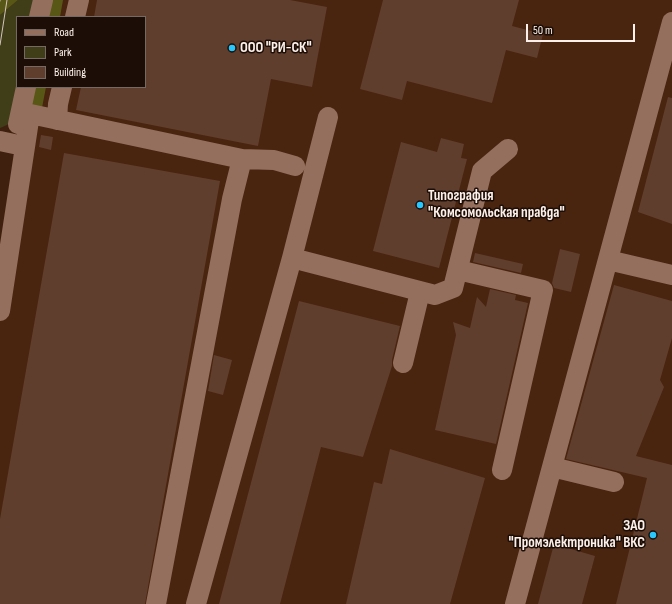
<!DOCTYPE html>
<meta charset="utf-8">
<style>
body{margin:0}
#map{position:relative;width:672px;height:604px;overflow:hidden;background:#3f200f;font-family:"Sofia Sans Condensed",sans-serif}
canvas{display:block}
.legend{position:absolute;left:16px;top:16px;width:130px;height:72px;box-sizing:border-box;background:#1c0e07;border:1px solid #766862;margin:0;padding:5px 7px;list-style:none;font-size:12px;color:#fdf0ea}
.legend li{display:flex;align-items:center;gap:8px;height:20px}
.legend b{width:20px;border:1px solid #766862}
.scale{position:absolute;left:526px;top:24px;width:109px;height:18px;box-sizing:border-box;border:2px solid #fdf0ea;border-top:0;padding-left:5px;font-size:12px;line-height:14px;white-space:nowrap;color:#fdf0ea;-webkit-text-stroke:3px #1c0e07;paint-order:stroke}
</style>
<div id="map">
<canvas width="672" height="604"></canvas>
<ul class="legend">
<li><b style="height:5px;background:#956f5d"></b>Road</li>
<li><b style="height:11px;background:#3f3e19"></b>Park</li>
<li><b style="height:11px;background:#603e2d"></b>Building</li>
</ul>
<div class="scale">50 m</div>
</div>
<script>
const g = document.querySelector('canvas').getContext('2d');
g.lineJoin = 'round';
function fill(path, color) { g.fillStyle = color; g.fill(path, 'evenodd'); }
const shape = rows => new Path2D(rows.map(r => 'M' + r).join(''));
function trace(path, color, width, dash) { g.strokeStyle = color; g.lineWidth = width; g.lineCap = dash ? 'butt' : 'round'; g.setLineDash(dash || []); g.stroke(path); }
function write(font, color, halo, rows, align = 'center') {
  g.font = font + ' "Sofia Sans Condensed",sans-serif'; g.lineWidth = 3; g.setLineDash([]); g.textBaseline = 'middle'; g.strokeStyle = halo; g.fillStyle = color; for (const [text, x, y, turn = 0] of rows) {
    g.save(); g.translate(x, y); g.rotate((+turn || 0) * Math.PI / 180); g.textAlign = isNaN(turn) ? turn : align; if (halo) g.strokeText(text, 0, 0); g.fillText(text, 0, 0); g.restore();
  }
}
const built = shape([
 [50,0,672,0,672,604,0,604,0,261,32,87,145,87,145,17,46,17]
]);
const green = shape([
 [18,0,36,0,32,17,17,17,17,87,13,119,7,125,0,128,0,15]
]);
const forest = shape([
 [0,0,18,0,0,15],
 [50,0,63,0,60,17,46,17],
 [32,87,46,87,41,113,27,110]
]);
const building = shape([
 [97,0,290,0,327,7,312,87,271,79,258,146,76,110,81,87,145,87,145,17,94,17],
 [383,0,519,0,512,26,543,34,537,58,506,50,492,103,407,81,402,100,360,89],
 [668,97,672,98,672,224,638,212],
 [41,135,53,137,51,150,39,147],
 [441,138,464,144,461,158,467,159,439,268,373,251,401,142,437,152],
 [64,153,220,181,145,604,0,604,0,519],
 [560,249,580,254,571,292,554,288,552,283],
 [475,253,523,264,521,273,473,262],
 [614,285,672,301,672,338,660,380,664,387,636,456,672,465,672,604,616,604,647,478,566,459],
 [490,289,516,295,515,300,528,303,496,444,435,430,456,335,453,322,470,328,477,297,486,307],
 [299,301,400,326,392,360,392,366,363,457,321,447,280,604,219,604],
 [214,355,232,360,223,395,208,391],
 [390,449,485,478,450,604,346,604,374,482,382,484],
 [554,544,595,556,582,604,538,604]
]);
const minor = shape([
 [39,17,43,0],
 [75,17,79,0],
 [21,112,242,159,274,160,295,166],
 [57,120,58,104,62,87],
 [18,124,26,87],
 [0,141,14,144],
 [292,258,328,117],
 [608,260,672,275],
 [458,270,543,290,502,470],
 [0,311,30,114],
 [403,363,420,292],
 [552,467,614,482],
 [156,604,232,199,242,159],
 [196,604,292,258,435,295,453,288,482,171,508,149],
 [515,604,672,22]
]);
const tram = shape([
 [0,1,0,0],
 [0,45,7,0]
]);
const markers = [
 [232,48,4,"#28c8ff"],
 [420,205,4,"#28c8ff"],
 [653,535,4,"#28c8ff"]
];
const poiNames = [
 ["ООО \"РИ-СК\"",240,48],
 ["Типография",428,196],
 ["\"Комсомольская правда\"",428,213],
 ["ЗАО",645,526,"right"],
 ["\"Промэлектроника\" ВКС",645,543,"right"]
];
fill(built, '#49240f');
fill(green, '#3f3e19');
fill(forest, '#595716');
fill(building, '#603e2d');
trace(minor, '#956f5d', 20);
trace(tram, '#d5c4bc', 1);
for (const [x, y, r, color] of markers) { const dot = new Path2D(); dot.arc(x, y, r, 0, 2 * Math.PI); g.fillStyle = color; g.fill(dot); trace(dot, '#1c0e07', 1.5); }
write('bold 15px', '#fdf0ea', '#1c0e07', poiNames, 'left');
</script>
